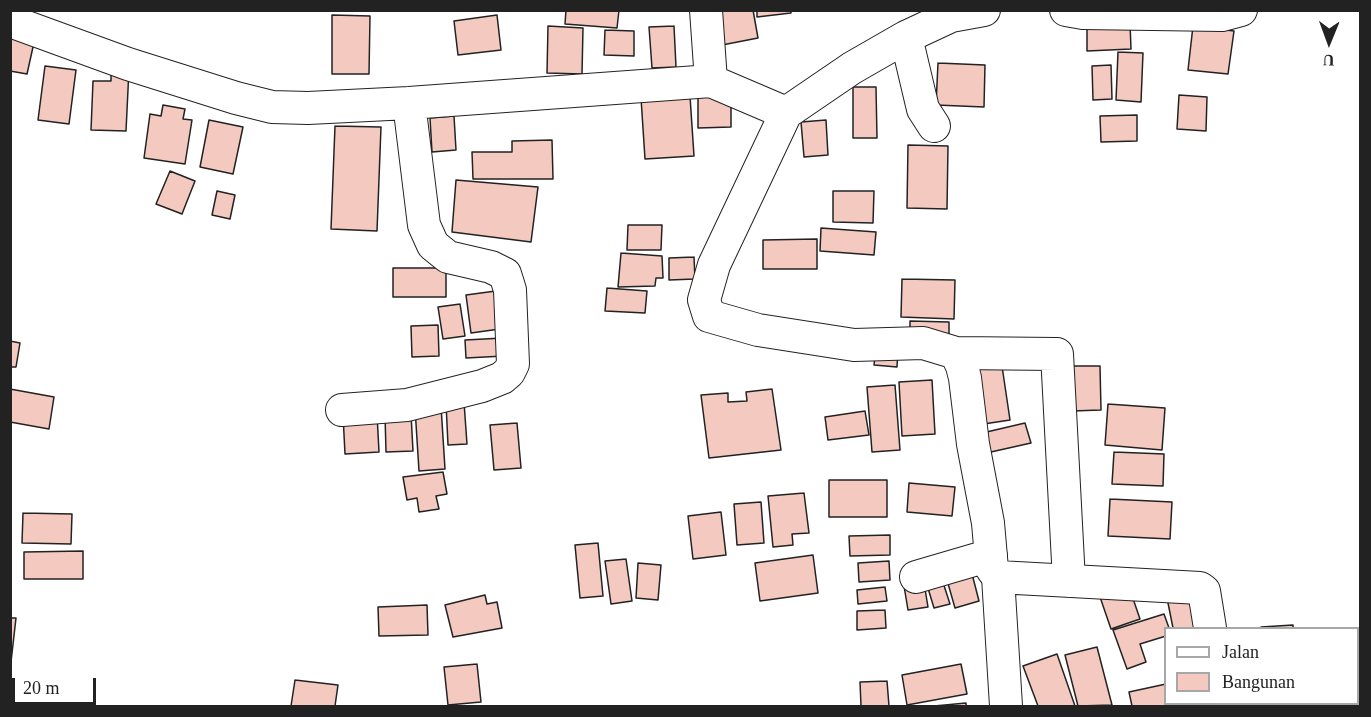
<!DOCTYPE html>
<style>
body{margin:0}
#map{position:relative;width:1371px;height:717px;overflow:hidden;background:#fff;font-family:Georgia,serif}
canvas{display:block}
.frame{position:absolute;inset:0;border:12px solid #222;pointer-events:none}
.legend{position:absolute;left:1164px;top:627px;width:195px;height:78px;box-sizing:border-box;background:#fff;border:2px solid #a7a7a7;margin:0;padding:8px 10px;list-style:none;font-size:18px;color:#222}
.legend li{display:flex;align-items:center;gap:12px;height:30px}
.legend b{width:30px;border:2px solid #a7a7a7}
.north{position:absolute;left:1299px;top:12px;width:60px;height:60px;-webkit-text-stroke:4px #fff;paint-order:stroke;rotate:181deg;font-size:16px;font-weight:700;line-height:24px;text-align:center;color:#222}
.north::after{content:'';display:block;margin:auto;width:21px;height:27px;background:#222;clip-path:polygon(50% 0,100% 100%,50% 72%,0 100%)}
.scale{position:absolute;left:12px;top:678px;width:84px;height:27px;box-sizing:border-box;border:3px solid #222;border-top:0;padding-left:8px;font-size:18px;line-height:21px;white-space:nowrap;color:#222;-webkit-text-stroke:4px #fff;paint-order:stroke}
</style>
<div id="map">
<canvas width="1371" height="717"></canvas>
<div class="frame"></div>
<ul class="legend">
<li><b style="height:8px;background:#fff"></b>Jalan</li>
<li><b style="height:16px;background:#f3c9c0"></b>Bangunan</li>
</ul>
<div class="north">U</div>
<div class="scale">20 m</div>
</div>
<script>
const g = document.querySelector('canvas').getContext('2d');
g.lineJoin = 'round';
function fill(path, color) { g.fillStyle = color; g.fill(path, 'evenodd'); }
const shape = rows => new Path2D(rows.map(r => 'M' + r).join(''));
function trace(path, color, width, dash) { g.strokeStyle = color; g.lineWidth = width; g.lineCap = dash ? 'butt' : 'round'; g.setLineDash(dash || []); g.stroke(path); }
const building = shape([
 [566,10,619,10,617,28,565,24,566,10],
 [715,10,753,10,758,38,722,45,715,10],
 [757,10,791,10,791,13,757,17,757,10],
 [332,15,370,16,369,74,332,74,332,15],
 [497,15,501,50,458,55,454,21,497,15],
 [1130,23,1131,49,1087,51,1087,25,1130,23],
 [548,26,583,28,582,74,547,73,548,26],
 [674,26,676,67,652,68,649,27,674,26],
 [1193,26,1234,31,1228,74,1188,70,1193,26],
 [605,30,634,31,634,56,604,55,605,30],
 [10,33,35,38,27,74,10,71,10,33],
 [1118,52,1143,53,1141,102,1116,100,1118,52],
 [938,63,985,65,984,107,936,105,938,63],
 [1111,65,1112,99,1093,100,1092,66,1111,65],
 [45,66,76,70,69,124,38,120,45,66],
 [111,68,129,69,126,131,91,130,93,81,111,81,111,68],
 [853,87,876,87,877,138,853,138,853,87],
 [1179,95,1207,97,1206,131,1177,129,1179,95],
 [690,96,694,156,645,159,641,98,690,96],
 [698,97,731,97,731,127,698,128,698,97],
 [163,105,185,109,183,119,192,120,185,164,144,158,150,114,161,116,163,105],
 [1137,115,1137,141,1101,142,1100,116,1137,115],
 [454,116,456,150,432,152,430,118,454,116],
 [209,120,243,127,233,174,200,167,209,120],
 [826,120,828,155,804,157,801,122,826,120],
 [335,126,381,127,377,231,331,229,335,126],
 [552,140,553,179,473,179,472,152,512,152,512,141,552,140],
 [908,145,948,146,947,209,907,208,908,145],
 [170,171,195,181,182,214,156,204,170,171],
 [456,180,538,187,531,242,452,232,456,180],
 [217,191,235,195,230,219,212,215,217,191],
 [833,191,874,191,873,223,833,222,833,191],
 [628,225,662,225,661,250,627,250,628,225],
 [821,228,876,232,874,255,820,251,821,228],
 [817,239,817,269,763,269,763,240,817,239],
 [621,253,662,256,663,278,656,278,655,286,618,287,621,253],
 [694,257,695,279,669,280,669,258,694,257],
 [393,268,446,268,446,297,393,297,393,268],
 [902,279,955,280,954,319,901,317,902,279],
 [607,288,647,291,645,313,605,311,607,288],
 [503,290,507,328,471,333,466,295,503,290],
 [460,304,465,336,443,339,438,307,460,304],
 [910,321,949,322,949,342,910,341,910,321],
 [438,325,439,356,412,357,411,326,438,325],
 [503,338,504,356,466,358,465,340,503,338],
 [10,341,20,343,16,367,10,367,10,341],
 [876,347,898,349,897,367,874,365,876,347],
 [1002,366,1010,420,977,425,968,371,1002,366],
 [1071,366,1100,366,1101,410,1072,411,1071,366],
 [932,380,935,434,902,436,899,382,932,380],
 [895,385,900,450,872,452,867,387,895,385],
 [10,389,54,397,49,429,10,422,10,389],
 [772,389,781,450,709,458,701,395,728,393,728,402,747,401,746,392,772,389],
 [464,402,467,444,448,445,446,403,464,402],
 [1108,404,1165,408,1162,450,1105,445,1108,404],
 [441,406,445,469,419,471,415,408,441,406],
 [865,411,869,435,828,440,825,417,865,411],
 [377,414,379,452,345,454,343,415,377,414],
 [411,414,413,451,386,452,385,415,411,414],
 [517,423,521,468,494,470,490,425,517,423],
 [1025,423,1031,443,982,454,978,434,1025,423],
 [1114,452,1164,454,1163,486,1112,484,1114,452],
 [443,472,447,494,436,496,439,509,419,512,417,498,407,500,403,477,443,472],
 [829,480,887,480,887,517,829,517,829,480],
 [909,483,955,487,952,516,907,512,909,483],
 [804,493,809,533,792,534,793,545,773,547,768,496,804,493],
 [1110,499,1172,502,1170,539,1108,536,1110,499],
 [761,502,764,543,737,545,734,504,761,502],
 [721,512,726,555,693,559,688,516,721,512],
 [23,513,72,514,71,544,22,543,23,513],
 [890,535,890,555,850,556,849,536,890,535],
 [598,543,603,596,580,598,575,545,598,543],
 [83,551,83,579,24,579,24,552,83,551],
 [813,555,818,593,760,601,755,563,813,555],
 [626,559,632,601,611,604,605,561,626,559],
 [889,561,890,580,859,582,858,563,889,561],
 [638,563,661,565,658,600,636,598,638,563],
 [970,566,979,601,955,608,945,573,970,566],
 [939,570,950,604,934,608,924,575,939,570],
 [923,577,928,607,908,610,903,580,923,577],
 [885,587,887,601,858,604,857,590,885,587],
 [1129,587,1140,619,1111,629,1100,597,1129,587],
 [1198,592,1204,628,1173,628,1167,598,1198,592],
 [485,595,487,604,497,602,502,628,453,637,445,605,485,595],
 [427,605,428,635,379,636,378,607,427,605],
 [885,610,886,628,857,630,857,611,885,610],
 [1164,614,1169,628,1166,628,1166,636,1140,644,1146,662,1127,669,1113,630,1164,614],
 [10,618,16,618,11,662,10,662,10,618],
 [1293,625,1293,628,1261,628,1261,627,1293,625],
 [1358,646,1360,646,1360,680,1358,680,1358,646],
 [1097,647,1112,705,1078,706,1065,655,1097,647],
 [1057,654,1075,706,1038,706,1023,666,1057,654],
 [477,664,481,702,448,705,444,667,477,664],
 [961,664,967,694,907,705,902,675,961,664],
 [295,680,338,685,335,706,291,706,295,680],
 [887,681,889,706,861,706,860,682,887,681],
 [1166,684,1166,704,1210,704,1211,706,1132,706,1129,692,1166,684],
 [966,703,966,706,934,706,966,703]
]);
const minor = shape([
 [706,10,711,81],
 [1066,10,1083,13,1222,15,1241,10],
 [10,21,128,64,236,98,272,107,308,108,409,103,711,81,786,113,852,68,906,37,951,16,984,10],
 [906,37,923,109,934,126],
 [786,113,714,265,704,300,709,316,758,330,854,345,923,343,956,353,1057,354,1069,581],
 [956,353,962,366,965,378,973,444,988,523,992,569,998,577,1200,588,1204,591,1210,628],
 [342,410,407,405,482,386,502,378,509,372,513,364,510,290,505,274,491,267,448,257,433,245,424,225,409,103],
 [916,577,991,555],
 [998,577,1006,706],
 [1214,704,1215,706]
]);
fill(building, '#f3c9c0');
trace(building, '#222', 1.5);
trace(minor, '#222', 34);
trace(minor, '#fff', 32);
</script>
